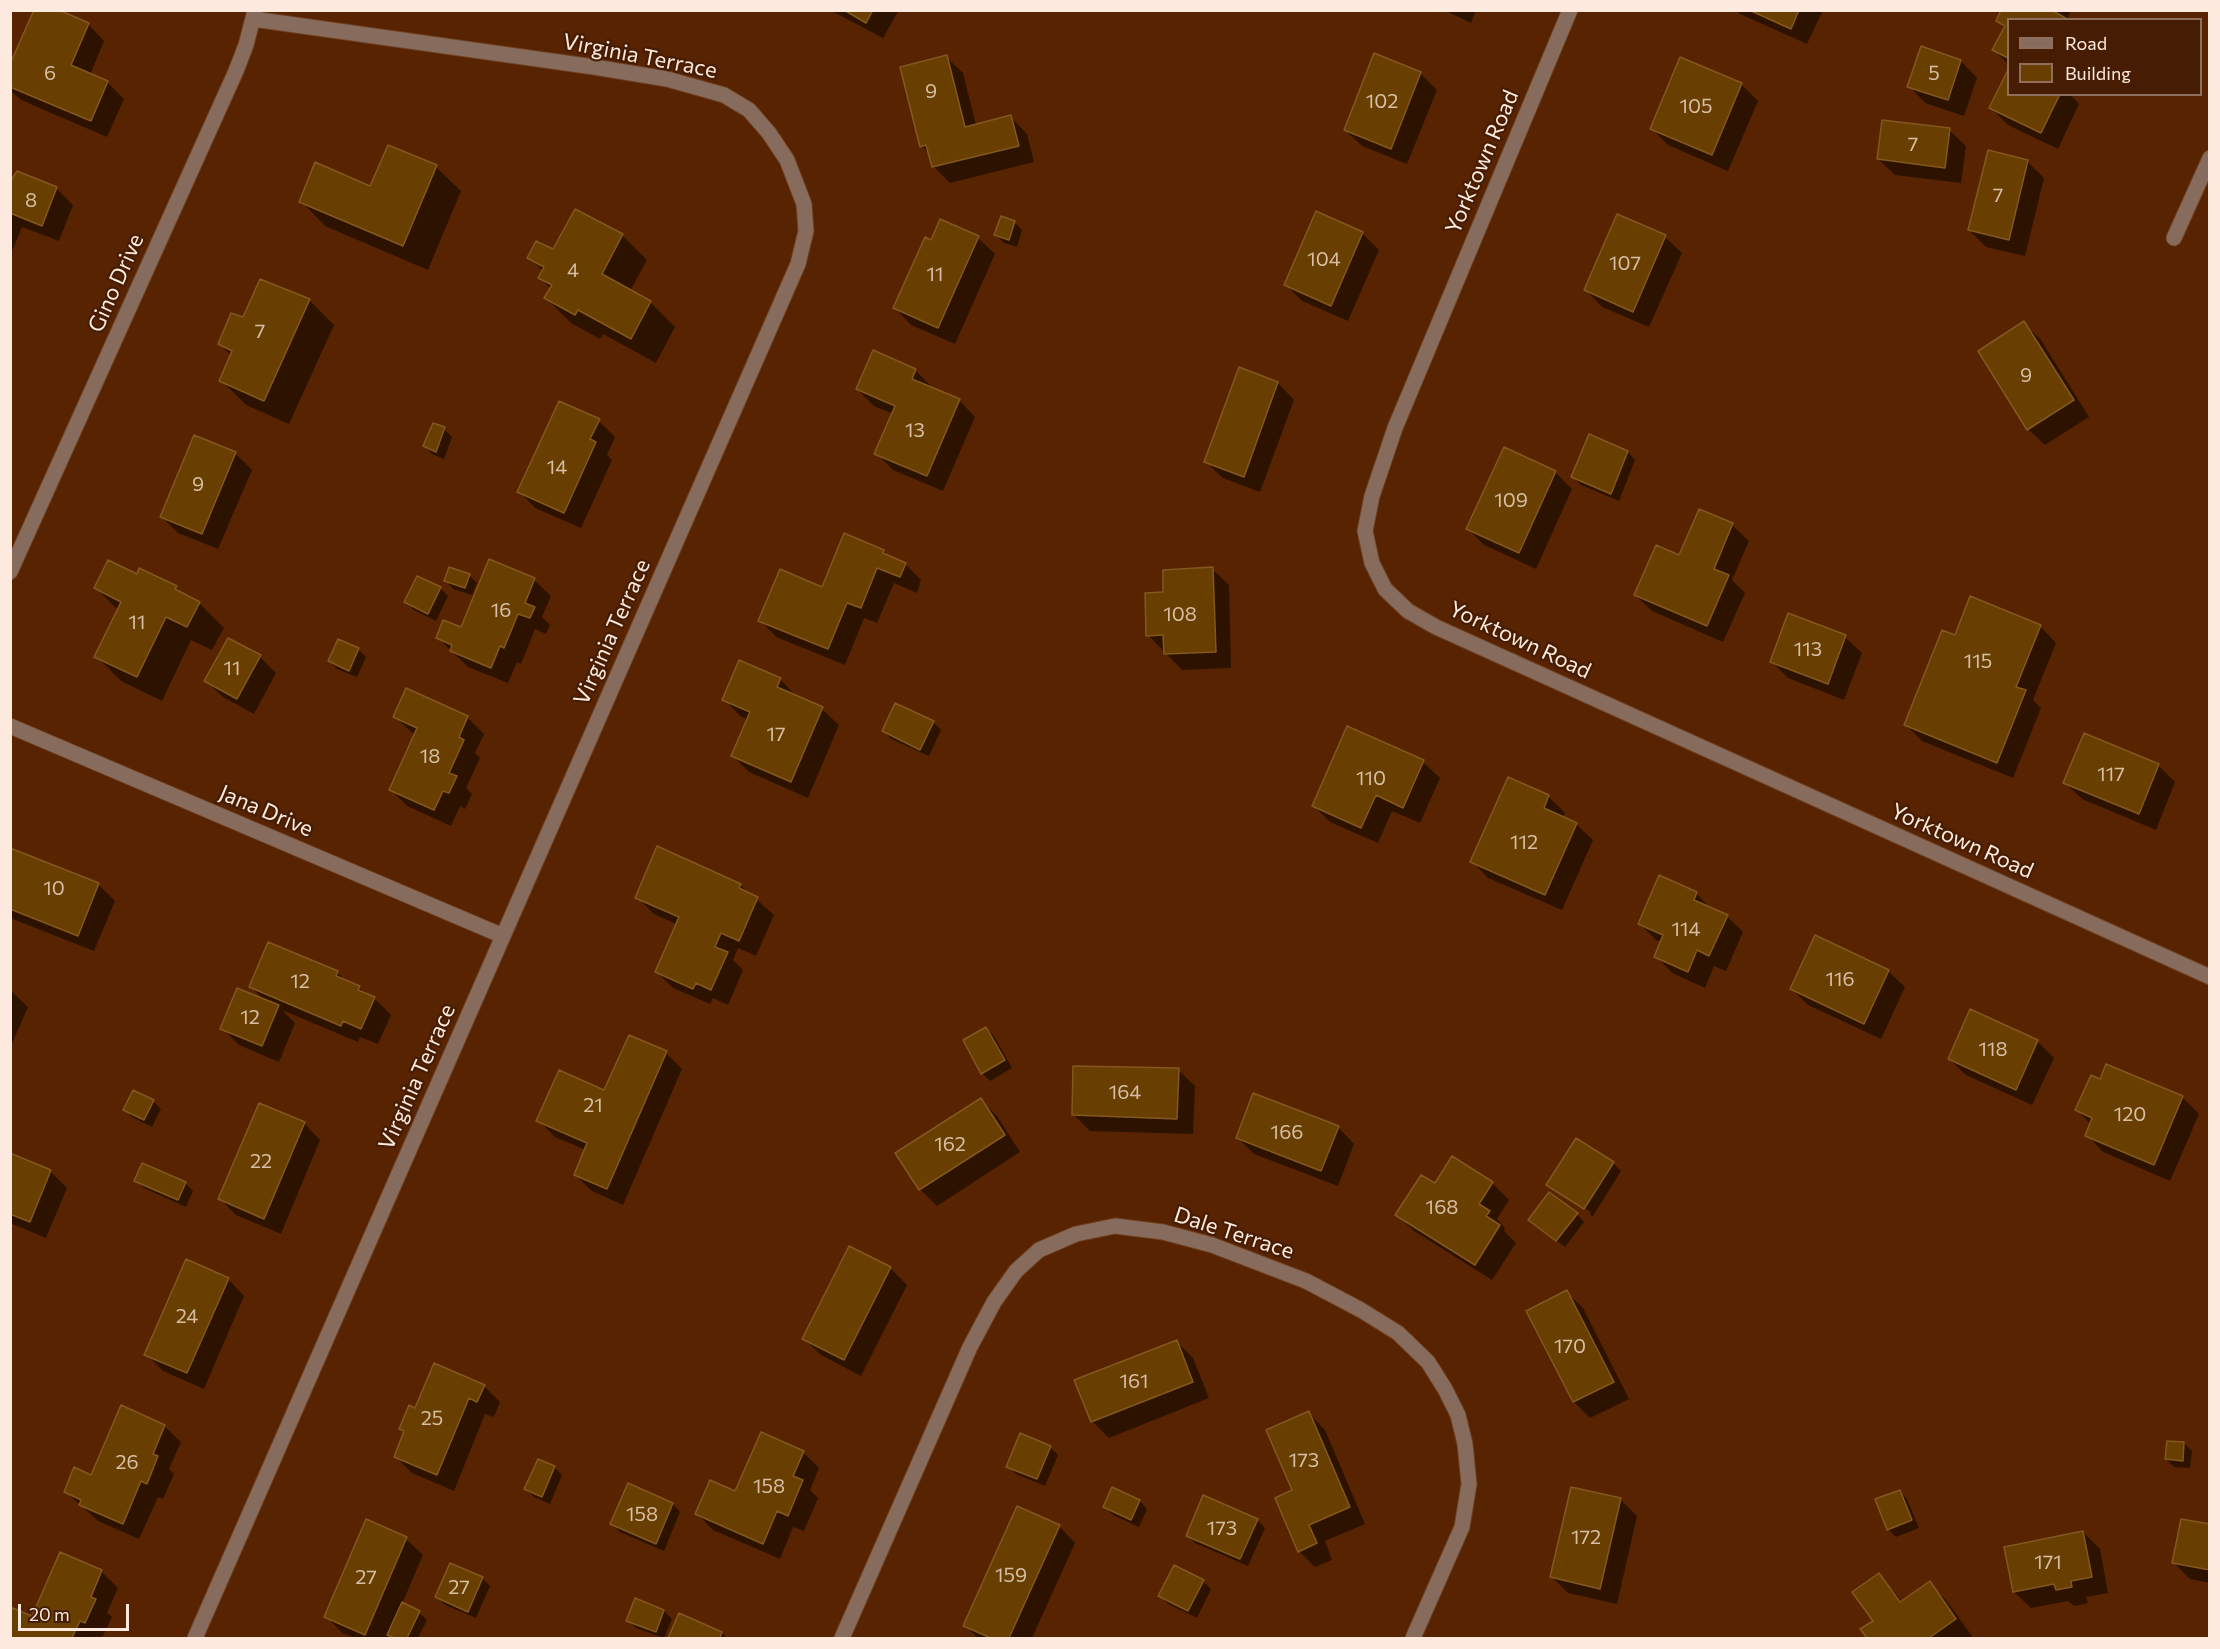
<!DOCTYPE html>
<style>
body{margin:0}
#map{position:relative;width:2220px;height:1649px;overflow:hidden;background:#572300;font-family:Commissioner,sans-serif}
canvas{display:block}
.frame{position:absolute;inset:0;border:12px solid #fde9de;pointer-events:none}
.legend{position:absolute;left:2007px;top:18px;width:195px;height:78px;box-sizing:border-box;background:#461d03;border:2px solid #8f6f5b;margin:0;padding:8px 10px;list-style:none;font-size:18px;color:#fde9de}
.legend li{display:flex;align-items:center;gap:12px;height:30px}
.legend b{width:30px;border:2px solid #8f6f5b}
.scale{position:absolute;left:18px;top:1604px;width:111px;height:27px;box-sizing:border-box;border:3px solid #fde9de;border-top:0;padding-left:8px;font-size:18px;line-height:21px;white-space:nowrap;color:#fde9de;-webkit-text-stroke:4px #461d03;paint-order:stroke}
</style>
<div id="map">
<canvas width="2220" height="1649"></canvas>
<div class="frame"></div>
<ul class="legend">
<li><b style="height:8px;background:#876c5d"></b>Road</li>
<li><b style="height:16px;background:#683f00"></b>Building</li>
</ul>
<div class="scale">20 m</div>
</div>
<script>
const g = document.querySelector('canvas').getContext('2d');
g.lineJoin = 'round';
function fill(path, color) { g.fillStyle = color; g.fill(path, 'evenodd'); }
const shape = rows => new Path2D(rows.map(r => 'M' + r).join(''));
function trace(path, color, width, dash) { g.strokeStyle = color; g.lineWidth = width; g.lineCap = dash ? 'butt' : 'round'; g.setLineDash(dash || []); g.stroke(path); }
function write(font, color, halo, rows, align = 'center') {
  g.font = font + ' Commissioner,sans-serif'; g.lineWidth = 4.5; g.setLineDash([]); g.textBaseline = 'middle'; g.strokeStyle = halo; g.fillStyle = color; for (const [text, x, y, turn = 0] of rows) {
    g.save(); g.translate(x, y); g.rotate((+turn || 0) * Math.PI / 180); g.textAlign = isNaN(turn) ? turn : align; if (halo) g.strokeText(text, 0, 0); g.fillText(text, 0, 0); g.restore();
  }
}
const shadow = shape([
 [830,10,899,10,883,38],
 [1444,10,1476,10,1471,23],
 [1736,10,1823,10,1807,44,1740,14],
 [2003,10,2071,10,2067,20,2008,20,2008,64,1994,50,2005,28,1998,21],
 [88,24,104,41,90,75,107,82,124,99,107,137,21,100,10,90,10,68],
 [946,57,963,73,976,125,1011,117,1027,134,1034,162,950,183,933,166,930,155,922,146],
 [1961,61,1977,78,1964,116,1925,103,1909,86],
 [1420,73,1437,90,1407,164,1362,146,1345,130],
 [2008,73,2008,94,2070,94,2079,104,2058,149,2008,125,1991,108],
 [1741,84,1758,101,1728,171,1668,145,1652,129],
 [1949,130,1966,146,1961,183,1895,175,1878,159],
 [2027,161,2044,178,2025,256,1986,247,1969,230],
 [436,167,461,191,428,270,325,226,301,201,371,188],
 [10,184,56,188,73,205,59,241,22,227,10,256],
 [941,221,978,238,995,254,955,344,911,325,895,308],
 [1014,222,1022,230,1017,247,1004,243,996,235],
 [1362,233,1379,250,1348,321,1302,301,1286,285],
 [622,235,647,260,630,291,650,302,675,327,656,363,603,334,600,339,571,323,546,298,551,289,540,278,543,271,529,257],
 [1665,237,1682,253,1649,327,1602,307,1586,290],
 [309,300,334,325,289,424,246,405,221,380,232,356,219,344,244,319],
 [2024,323,2041,340,2089,417,2045,445,2028,429],
 [915,370,932,387,931,389,959,400,975,417,943,491,893,470,876,453,893,414,874,406,857,389],
 [1278,383,1294,400,1260,492,1223,478,1206,462],
 [599,421,615,437,607,455,612,460,581,528,535,508,519,491],
 [444,429,452,437,444,459,432,454,425,446],
 [1628,452,1635,460,1619,501,1581,485,1573,477],
 [235,453,252,470,218,549,178,533,162,517],
 [1555,472,1572,489,1536,569,1484,545,1468,529],
 [1732,525,1749,541,1732,580,1745,593,1723,642,1652,611,1635,595],
 [883,551,890,557,905,564,921,580,917,593,894,583,877,623,864,618,845,665,776,637,760,620,823,589],
 [1212,569,1229,585,1231,668,1182,670,1148,635,1165,594],
 [469,575,477,583,472,595,453,589,446,581],
 [138,576,176,587,185,596,199,603,224,628,212,650,191,640,162,701,121,681,96,656,118,610,96,588],
 [534,580,551,596,542,617,550,625,546,634,535,629,521,664,517,662,508,683,468,667,438,638,462,629],
 [440,588,448,596,436,621,414,610,406,602],
 [1789,615,1845,637,1862,653,1844,700,1788,678,1771,661],
 [2040,626,2056,643,2033,700,2041,708,2013,778,1922,741,1905,724,1956,636],
 [358,649,366,657,357,677,337,669,329,661],
 [260,657,276,673,254,714,223,697,206,681],
 [780,679,796,696,822,709,839,725,808,798,749,772,733,756,749,720,740,716,724,699],
 [407,690,468,718,484,734,475,753,480,758,466,788,472,794,465,809,460,806,451,826,407,806,391,790,415,735,395,717],
 [933,722,941,730,929,756,891,739,884,731],
 [2085,735,2159,766,2175,782,2156,830,2082,799,2065,783],
 [1423,762,1440,778,1420,823,1392,811,1378,843,1330,822,1314,806],
 [1548,796,1565,813,1562,818,1576,824,1593,840,1562,910,1488,878,1472,861],
 [10,851,98,884,115,901,94,951,10,918],
 [740,885,774,915,756,956,738,948,733,960,743,970,728,1005,713,998,710,1004,673,988,657,972,678,925,654,914,637,897],
 [1696,893,1711,909,1727,916,1743,932,1726,971,1714,966,1705,988,1672,973,1656,956,1662,942,1656,940,1639,923],
 [1888,971,1905,987,1881,1039,1808,1005,1792,989],
 [337,972,347,982,359,987,366,995,374,998,391,1015,378,1044,360,1037,358,1042,282,1010,295,1023,279,1062,239,1045,222,1028,265,1001,251,987],
 [10,990,28,1007,10,1048],
 [986,1028,994,1036,1012,1068,990,1081,982,1073],
 [2037,1041,2054,1058,2032,1105,1966,1075,1949,1059],
 [666,1053,682,1069,623,1205,592,1191,575,1175,586,1150,555,1137,538,1120,605,1092],
 [1178,1070,1195,1086,1193,1134,1090,1131,1074,1115],
 [2101,1081,2182,1097,2199,1114,2170,1181,2103,1152,2087,1135,2091,1124,2077,1110],
 [134,1091,153,1101,161,1109,152,1127,132,1117,124,1109],
 [981,1100,997,1116,1020,1152,937,1206,920,1189],
 [304,1123,320,1140,281,1234,236,1215,220,1199],
 [1338,1127,1354,1144,1338,1186,1254,1154,1238,1138],
 [1576,1140,1613,1163,1621,1171,1593,1216,1590,1215,1591,1212,1555,1189,1555,1192,1548,1185],
 [10,1155,51,1172,67,1188,46,1238,10,1223],
 [1452,1158,1492,1183,1509,1200,1497,1219,1505,1228,1504,1231,1516,1243,1492,1280,1414,1231,1397,1215,1435,1185],
 [136,1180,185,1183,193,1191,186,1207,144,1188],
 [1577,1214,1584,1222,1565,1247,1530,1220],
 [890,1268,907,1285,861,1376,821,1355,804,1339],
 [228,1279,244,1296,204,1389,163,1371,146,1354],
 [1566,1292,1583,1308,1629,1399,1590,1418,1574,1402],
 [1176,1341,1193,1358,1209,1398,1109,1438,1092,1421],
 [484,1386,500,1402,494,1417,485,1414,454,1491,412,1473,396,1457,405,1433,401,1429,416,1410],
 [1309,1413,1325,1430,1365,1524,1325,1541,1332,1560,1315,1567,1299,1551,1294,1491],
 [164,1426,181,1442,169,1469,174,1474,163,1499,158,1497,139,1539,98,1521,66,1492,92,1477],
 [2184,1443,2192,1451,2190,1468,2174,1467,2166,1459],
 [1050,1447,1058,1455,1045,1486,1016,1474,1008,1466],
 [803,1452,819,1468,810,1490,818,1498,804,1531,793,1527,780,1559,713,1530,697,1514,736,1493],
 [554,1467,562,1475,550,1504,534,1497,526,1489],
 [629,1485,673,1504,680,1512,664,1551,620,1532,612,1524],
 [1113,1489,1140,1501,1147,1509,1139,1527,1113,1515,1105,1507],
 [1900,1491,1907,1499,1919,1528,1896,1537,1888,1529],
 [1620,1499,1637,1516,1617,1604,1568,1593,1552,1577],
 [1257,1520,1265,1528,1248,1566,1195,1543,1188,1536],
 [2210,1525,2210,1583,2190,1579,2174,1563],
 [1059,1526,1075,1543,1032,1638,978,1638,965,1626],
 [2083,1532,2100,1549,2108,1593,2086,1597,2088,1603,2074,1606,2068,1601,2031,1608,2014,1592],
 [406,1539,423,1555,402,1604,419,1612,427,1620,418,1638,392,1638,389,1635,387,1638,355,1638,342,1633,326,1616],
 [101,1571,118,1588,107,1613,112,1617,102,1638,96,1636,95,1638,10,1638,10,1610,32,1618],
 [1879,1575,1903,1602,1929,1583,1946,1600,1972,1636,1968,1638,1869,1638,1862,1630,1875,1621],
 [482,1578,490,1586,476,1618,445,1605,437,1597],
 [1203,1581,1211,1589,1197,1618,1168,1604,1160,1596],
 [664,1611,672,1619,664,1638,636,1628,628,1621],
 [680,1615,722,1633,727,1638,670,1638]
]);
const building = shape([
 [34,10,59,10,89,23,71,65,108,81,91,121,10,87,10,64,34,10],
 [844,10,873,10,866,23,844,10],
 [1749,10,1799,10,1791,29,1749,10],
 [2001,10,2051,10,2069,20,2008,20,2008,58,1992,50,2005,26,1996,21,2001,10],
 [1921,46,1961,60,1948,100,1907,87,1921,46],
 [1374,53,1421,72,1391,149,1344,130,1374,53],
 [947,55,965,127,1011,115,1019,146,932,167,926,145,920,147,900,67,947,55],
 [1680,57,1742,83,1712,155,1650,129,1680,57],
 [2008,70,2008,94,2060,94,2041,133,1989,108,2008,70],
 [1882,120,1950,128,1945,168,1877,159,1882,120],
 [388,145,437,165,403,246,299,202,315,162,370,186,388,145],
 [1988,150,2028,160,2009,240,1968,230,1988,150],
 [17,171,57,187,42,226,10,213,10,182,17,171],
 [575,209,623,234,602,274,651,301,631,339,578,310,575,315,544,298,552,285,538,278,544,267,527,258,536,241,553,249,575,209],
 [1316,211,1363,232,1331,306,1284,285,1316,211],
 [1617,214,1666,235,1633,312,1584,290,1617,214],
 [1001,216,1015,221,1009,240,994,235,1001,216],
 [940,219,979,236,938,328,893,308,925,237,931,240,940,219],
 [260,279,310,299,264,401,219,381,232,351,218,344,231,313,243,317,260,279],
 [2024,321,2074,400,2027,430,1978,351,2024,321],
 [873,350,916,369,912,379,960,399,927,476,874,454,895,406,856,389,873,350],
 [1239,367,1278,382,1244,477,1204,462,1239,367],
 [559,401,600,419,590,439,596,442,564,513,517,492,559,401],
 [433,423,445,427,436,452,423,446,433,423],
 [1589,434,1628,451,1611,494,1571,477,1589,434],
 [194,435,236,452,202,534,160,517,194,435],
 [1504,447,1556,471,1519,553,1466,529,1504,447],
 [1699,509,1733,523,1714,569,1729,575,1707,626,1634,595,1656,545,1679,555,1699,509],
 [844,533,884,550,883,553,906,563,900,577,877,568,861,608,847,603,828,649,758,621,780,569,822,587,844,533],
 [489,559,535,578,525,603,535,607,530,618,518,614,504,648,500,646,491,668,450,651,452,645,436,638,443,620,461,627,489,559],
 [108,560,137,574,139,568,177,586,175,589,200,602,187,627,166,617,137,677,94,657,121,602,94,588,108,560],
 [449,567,470,574,465,588,444,581,449,567],
 [1213,567,1216,652,1164,654,1163,635,1146,636,1145,593,1163,592,1163,570,1213,567],
 [417,576,441,587,428,614,404,602,417,576],
 [1970,596,2041,625,2016,687,2026,690,1997,763,1904,725,1942,630,1955,635,1970,596],
 [1788,613,1846,635,1828,684,1770,662,1788,613],
 [228,638,261,655,237,699,204,681,228,638],
 [338,639,359,648,349,671,328,661,338,639],
 [739,660,781,678,777,687,823,707,791,782,731,756,750,712,722,700,739,660],
 [406,688,468,716,459,737,464,740,449,773,457,776,449,793,443,791,434,810,389,790,417,728,393,717,406,688],
 [895,703,934,721,920,750,882,731,895,703],
 [1347,726,1424,760,1403,808,1376,795,1361,828,1312,806,1347,726],
 [2084,733,2159,764,2139,814,2063,783,2084,733],
 [1508,777,1549,795,1544,808,1577,823,1545,895,1470,862,1508,777],
 [657,846,741,884,739,888,758,897,739,941,721,933,715,947,728,952,711,990,696,983,693,989,655,972,679,917,635,898,657,846],
 [10,848,99,883,78,936,10,909,10,848],
 [1659,875,1697,892,1694,900,1728,915,1709,956,1697,950,1688,972,1654,957,1663,935,1638,924,1659,875],
 [1815,935,1889,970,1864,1024,1790,989,1815,935],
 [268,942,338,971,336,976,360,986,358,990,375,997,361,1029,343,1021,341,1026,249,987,268,942],
 [237,988,279,1005,262,1046,220,1029,237,988],
 [1970,1009,2038,1040,2016,1090,1948,1059,1970,1009],
 [986,1027,1005,1060,981,1074,963,1040,986,1027],
 [629,1035,667,1051,607,1189,574,1175,587,1143,536,1121,559,1070,604,1090,629,1035],
 [2106,1064,2183,1096,2154,1165,2085,1136,2092,1118,2075,1110,2091,1075,2100,1079,2106,1064],
 [1073,1066,1179,1068,1177,1119,1072,1115,1073,1066],
 [133,1090,154,1100,144,1120,123,1110,133,1090],
 [1253,1093,1339,1126,1321,1171,1236,1138,1253,1093],
 [981,1098,1005,1135,919,1190,895,1153,981,1098],
 [259,1103,305,1122,264,1219,218,1199,259,1103],
 [1576,1138,1614,1162,1584,1209,1546,1185,1576,1138],
 [10,1153,51,1170,30,1222,10,1214,10,1153],
 [1452,1156,1493,1182,1479,1204,1490,1211,1486,1216,1500,1225,1475,1265,1395,1215,1421,1175,1435,1183,1452,1156],
 [142,1163,186,1182,178,1200,134,1181,142,1163],
 [1549,1192,1578,1213,1556,1241,1528,1220,1549,1192],
 [849,1246,891,1267,844,1360,802,1339,849,1246],
 [186,1259,229,1278,187,1373,144,1355,186,1259],
 [1567,1290,1614,1382,1573,1402,1526,1311,1567,1290],
 [1177,1340,1193,1382,1091,1422,1074,1380,1177,1340],
 [434,1363,485,1385,477,1402,469,1398,437,1475,394,1457,404,1431,399,1429,409,1405,415,1408,434,1363],
 [121,1405,165,1425,153,1454,158,1456,147,1484,141,1481,123,1524,79,1505,81,1500,64,1492,74,1467,91,1475,121,1405],
 [1309,1411,1350,1507,1309,1525,1317,1543,1298,1552,1275,1498,1292,1490,1266,1430,1309,1411],
 [761,1432,804,1451,793,1476,803,1480,788,1516,777,1511,763,1544,695,1514,710,1480,735,1491,761,1432],
 [1020,1433,1051,1446,1037,1479,1006,1467,1020,1433],
 [2167,1441,2184,1442,2183,1461,2165,1459,2167,1441],
 [538,1459,555,1466,542,1497,524,1489,538,1459],
 [628,1483,673,1503,656,1544,610,1524,628,1483],
 [1112,1487,1140,1500,1131,1520,1103,1507,1112,1487],
 [1571,1487,1621,1498,1600,1589,1550,1577,1571,1487],
 [1900,1490,1912,1520,1887,1530,1875,1499,1900,1490],
 [1203,1495,1258,1519,1240,1559,1186,1536,1203,1495],
 [1017,1506,1060,1525,1009,1638,991,1638,963,1626,1017,1506],
 [366,1519,407,1537,365,1635,324,1617,366,1519],
 [2181,1519,2210,1524,2210,1570,2172,1563,2181,1519],
 [2083,1531,2092,1577,2071,1581,2072,1587,2056,1590,2054,1584,2013,1592,2004,1547,2083,1531],
 [60,1552,102,1570,91,1597,96,1599,85,1623,80,1621,72,1638,10,1638,10,1607,32,1616,60,1552],
 [450,1563,483,1577,468,1612,435,1597,450,1563],
 [1174,1565,1204,1580,1188,1611,1158,1596,1174,1565],
 [1879,1573,1900,1602,1930,1581,1956,1619,1929,1638,1867,1638,1860,1629,1873,1621,1852,1592,1879,1573],
 [635,1598,664,1610,656,1632,626,1621,635,1598],
 [402,1602,420,1611,407,1638,395,1638,387,1635,402,1602],
 [679,1613,722,1632,720,1638,668,1638,679,1613]
]);
const street = shape([
 [1570,10,1395,428,1372,496,1365,531,1372,563,1385,589,1408,611,1436,627,2210,977],
 [2174,238,2210,158],
 [10,572,236,71,246,45,255,10],
 [10,726,503,936],
 [195,1638,798,264,806,231,804,204,787,160,769,133,749,110,724,95,667,79,594,67,253,19],
 [842,1638,970,1347,994,1302,1016,1271,1039,1250,1076,1234,1115,1226,1163,1232,1212,1245,1306,1281,1361,1310,1398,1333,1428,1362,1445,1389,1458,1415,1465,1444,1469,1484,1462,1527,1413,1638]
]);
const numberNames = [
 ["6",50,73],
 ["5",1934,73],
 ["9",931,91],
 ["102",1382,101],
 ["105",1696,106],
 ["7",1913,144],
 ["7",1998,195],
 ["8",31,200],
 ["104",1324,259],
 ["107",1625,263],
 ["4",573,270],
 ["11",935,274],
 ["7",260,331],
 ["9",2026,375],
 ["13",915,430],
 ["14",557,467],
 ["9",198,484],
 ["109",1511,500],
 ["16",501,610],
 ["108",1180,614],
 ["11",137,622],
 ["113",1808,649],
 ["115",1978,661],
 ["11",232,668],
 ["17",776,734],
 ["18",430,756],
 ["117",2111,774],
 ["110",1371,778],
 ["112",1524,842],
 ["10",54,888],
 ["114",1686,929],
 ["116",1840,979],
 ["12",300,981],
 ["12",250,1017],
 ["118",1993,1049],
 ["164",1125,1092],
 ["21",593,1105],
 ["120",2130,1114],
 ["166",1287,1132],
 ["162",950,1144],
 ["22",261,1161],
 ["168",1442,1207],
 ["24",187,1316],
 ["170",1570,1346],
 ["161",1134,1381],
 ["25",432,1418],
 ["173",1304,1460],
 ["26",127,1462],
 ["158",769,1486],
 ["158",642,1514],
 ["173",1222,1528],
 ["172",1586,1537],
 ["171",2048,1562],
 ["159",1011,1575],
 ["27",366,1577],
 ["27",459,1587]
];
const streetNames = [
 ["Virginia Terrace",640,56,11],
 ["Yorktown Road",1482,162,-67],
 ["Gino Drive",116,283,-66],
 ["Virginia Terrace",612,632,-66],
 ["Yorktown Road",1520,640,25],
 ["Jana Drive",266,811,23],
 ["Yorktown Road",1962,841,24],
 ["Virginia Terrace",417,1077,-66],
 ["Dale Terrace",1234,1233,18]
];
fill(shadow, '#0007');
fill(building, '#683f00');
trace(building, '#835820', 1.5);
trace(street, '#6e3f1f', 17);
trace(street, '#876c5d', 15);
write('20px', '#d8bea6', null, numberNames);
write('22px', '#fde9de', '#461d03', streetNames);
</script>
